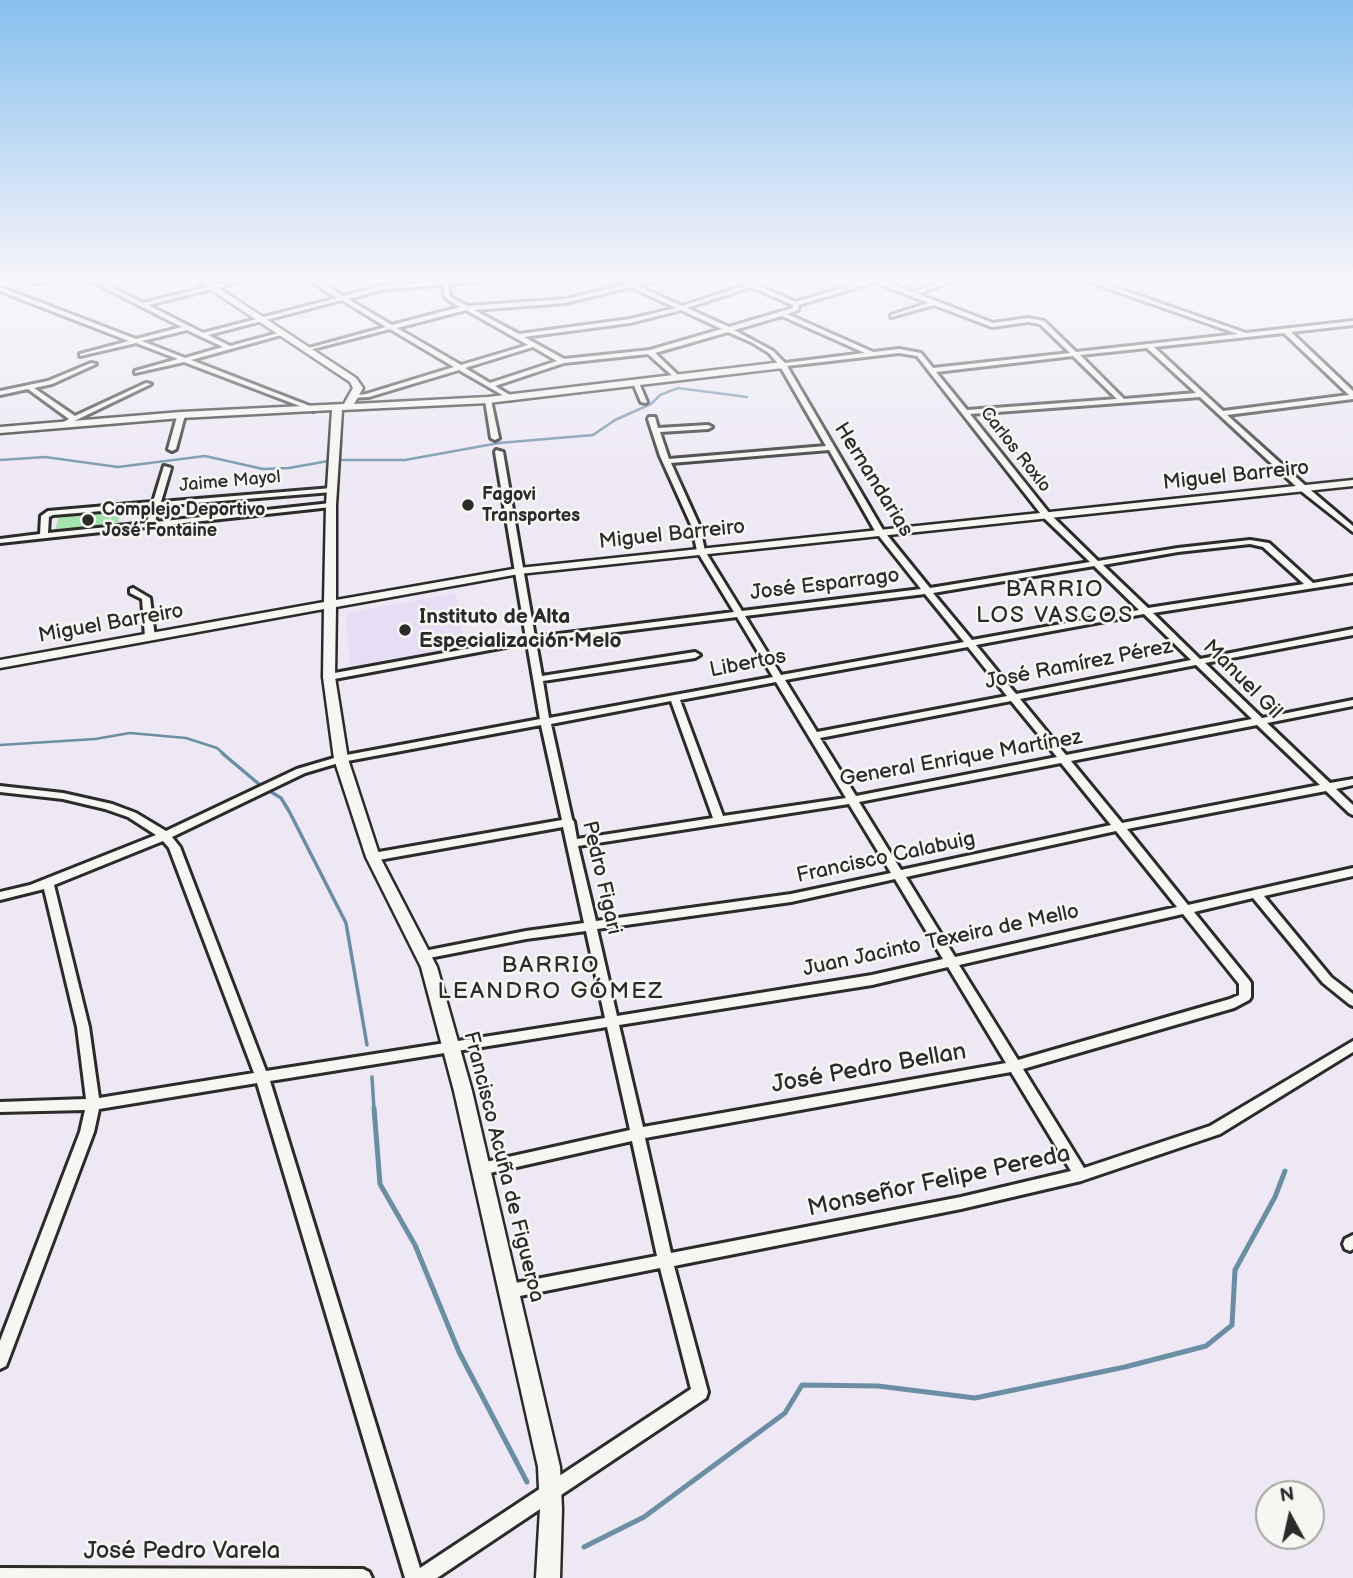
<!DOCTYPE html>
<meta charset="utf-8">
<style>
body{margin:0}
#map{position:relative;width:1353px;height:1578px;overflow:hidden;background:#ede8f4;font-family:"Balsamiq Sans",sans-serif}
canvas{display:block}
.north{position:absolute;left:1255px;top:1480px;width:70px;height:70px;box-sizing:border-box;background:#f6f6f2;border:2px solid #a5a5a2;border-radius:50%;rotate:352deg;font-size:19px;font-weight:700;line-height:28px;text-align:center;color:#2b2b2b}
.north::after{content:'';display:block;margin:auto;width:24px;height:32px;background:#2b2b2b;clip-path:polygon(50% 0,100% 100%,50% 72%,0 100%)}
</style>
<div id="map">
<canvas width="1353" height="1578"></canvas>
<div class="north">N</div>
</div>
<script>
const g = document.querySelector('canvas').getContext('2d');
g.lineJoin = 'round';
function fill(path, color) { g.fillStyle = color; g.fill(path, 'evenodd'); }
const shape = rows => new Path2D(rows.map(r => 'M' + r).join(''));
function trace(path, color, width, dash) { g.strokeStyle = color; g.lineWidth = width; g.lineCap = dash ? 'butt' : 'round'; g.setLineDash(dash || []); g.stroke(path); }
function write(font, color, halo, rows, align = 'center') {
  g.font = font + ' "Balsamiq Sans",sans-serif'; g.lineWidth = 5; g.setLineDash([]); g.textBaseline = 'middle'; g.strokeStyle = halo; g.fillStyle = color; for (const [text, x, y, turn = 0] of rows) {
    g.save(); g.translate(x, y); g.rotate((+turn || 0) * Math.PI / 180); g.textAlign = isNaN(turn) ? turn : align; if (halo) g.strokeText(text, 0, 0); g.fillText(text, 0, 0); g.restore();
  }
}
const built = shape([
 [456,593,465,647,350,667,346,613]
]);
const green = shape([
 [121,509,118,525,55,530,59,515]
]);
const streamFar2 = shape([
 [0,460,45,457,118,467,205,456,263,469,289,468,328,461],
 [340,460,405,460,499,443,593,435,615,420,651,404,660,395,678,388,747,397],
 [0,745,95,739,130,733,186,738,217,748,224,754]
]);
const streamFar1 = shape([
 [222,753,260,785],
 [268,790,281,798,289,811,346,923,367,1045],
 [372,1077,374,1110]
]);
const stream = shape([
 [374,1108,380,1184,415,1245,459,1352,527,1482],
 [584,1547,644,1517,785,1413,802,1385,878,1386,975,1398,1125,1367,1206,1346,1232,1325,1235,1270,1275,1197,1285,1171]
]);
const minor = shape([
 [25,279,36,280,53,279,36,284,25,279],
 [87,279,95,279,143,303,240,279,252,279,148,305,203,333,337,298,307,279,315,279,343,296,385,285,443,281,443,279,449,279,449,281,507,279,449,284,449,294,452,298,468,306,565,299,626,285,615,279,623,279,632,283,650,279,662,279,638,286,682,306,746,285,734,279,743,279,796,302,870,279,879,279,912,292,949,279,959,279,918,294,993,323,1028,318,1044,321,1076,352,1238,334,1081,279,1091,279,1246,333,1353,321,1353,325,1291,332,1353,391,1353,399,1227,415,1307,487,1353,526,1353,532,1301,491,1200,397,970,414,1050,514,1098,561,1178,548,1250,540,1269,543,1313,583,1353,576,1353,582,1153,613,1200,659,1353,629,1353,635,1205,663,1262,718,1353,700,1353,706,1267,723,1330,783,1353,779,1353,785,1336,789,1353,805,1353,815,1349,813,1326,791,1127,829,1188,905,1353,868,1353,876,1264,896,1331,977,1353,994,1353,1006,1349,1004,1323,983,1253,898,1194,912,1249,980,1251,983,1251,997,1249,1000,1234,1008,1023,1069,1084,1168,1210,1126,1353,1041,1353,1052,1220,1134,1081,1181,961,1209,674,1266,708,1392,706,1398,437,1578,405,1578,257,1083,99,1109,94,1132,8,1361,6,1366,0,1369,0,1341,80,1132,85,1110,0,1112,0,1102,86,1099,77,1027,44,889,0,900,0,892,30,885,156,835,128,817,105,809,63,799,0,792,0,786,63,793,112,804,136,813,166,831,297,769,341,756,540,719,527,643,329,680,324,677,329,674,526,638,495,452,496,450,503,452,535,637,734,612,697,551,692,527,660,456,648,419,649,417,655,417,658,428,708,425,712,427,708,429,660,432,669,459,826,446,780,366,769,353,751,342,728,332,655,353,680,377,680,379,676,379,648,354,564,363,495,386,513,397,513,399,511,400,459,370,369,397,351,398,351,396,366,394,454,367,390,329,305,351,305,349,386,327,342,300,208,335,230,346,282,332,285,334,191,360,315,408,317,409,313,411,184,362,135,373,135,371,178,359,136,343,80,356,80,354,129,341,0,291,0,287,136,339,182,327,87,279],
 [875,282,928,303,891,315,891,317,934,305,992,327,1028,322,1040,324,1070,353,933,368,921,353,899,349,873,352,787,314,798,310,799,305,875,282],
 [443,285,444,295,448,300,460,307,392,325,348,299,385,289,443,285],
 [631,287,676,308,630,319,519,334,474,310,565,303,631,287],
 [751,287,793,305,793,308,729,327,687,308,751,287],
 [466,310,528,345,461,365,397,328,466,310],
 [681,310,722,329,650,350,564,359,524,337,630,323,681,310],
 [782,316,865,353,785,363,773,351,734,330,782,316],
 [187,330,223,347,185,358,142,341,187,330],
 [1284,333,1349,395,1223,411,1154,347,1284,333],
 [533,347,557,361,490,383,465,368,533,347],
 [1147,348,1196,393,1124,399,1080,355,1147,348],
 [899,353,917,356,1044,518,1090,562,930,588,883,530,787,366,899,353],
 [1073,356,1117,399,967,410,936,372,1073,356],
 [829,450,875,531,921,589,742,611,705,551,700,527,671,463,829,450],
 [1250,544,1263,547,1304,584,1148,608,1103,565,1178,552,1250,544],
 [1094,566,1139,610,972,640,933,593,1094,566],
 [925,594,964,642,781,675,745,616,925,594],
 [1144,614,1191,660,1016,694,976,645,1144,614],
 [737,617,773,677,549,718,543,681,695,658,700,655,695,652,542,676,536,642,737,617],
 [968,647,1007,696,817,732,785,680,968,647],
 [1196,665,1252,719,1066,755,1020,699,1196,665],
 [776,682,846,798,723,816,680,700,776,682],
 [671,701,713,818,577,839,574,822,572,819,551,724,671,701],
 [1011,701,1057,757,856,796,820,738,1011,701],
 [541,725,562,820,373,853,367,857,373,861,563,827,584,923,526,931,424,951,420,952,418,955,420,958,424,959,526,939,586,931,605,1018,266,1071,180,847,172,837,305,773,342,762,541,725],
 [1257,725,1320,785,1122,823,1071,761,1257,725],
 [1061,763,1111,825,901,870,859,802,1061,763],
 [849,804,891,873,791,894,596,921,578,846,849,804],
 [1116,831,1177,907,955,957,906,877,1116,831],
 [163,841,169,848,254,1073,99,1098,89,1027,54,885,163,841],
 [895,879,943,959,872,975,617,1016,597,929,791,902,895,879],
 [1183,914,1239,984,1239,995,1230,999,1018,1060,959,965,1183,914],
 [948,967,1006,1063,643,1127,619,1025,872,985,948,967],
 [607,1027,630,1130,481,1163,476,1165,474,1169,476,1173,481,1175,632,1141,657,1256,510,1284,505,1286,502,1291,505,1296,510,1298,660,1268,691,1389,420,1568,270,1081,607,1027],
 [1011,1072,1071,1171,961,1197,671,1253,645,1138,1011,1072],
 [91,363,96,364,52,384,34,388,75,416,146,383,151,384,66,425,62,423,69,419,28,389,0,395,0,391,48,381,91,363],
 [634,382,639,383,647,402,646,403,641,402,633,383,634,382],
 [488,398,491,400,499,438,495,440,491,438,485,400,488,398],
 [178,413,185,415,176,449,172,451,168,449,178,413],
 [164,466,171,468,161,502,332,488,336,490,332,492,159,506,155,522,331,503,335,505,331,507,0,543,0,539,40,534,41,516,48,511,153,502,164,466],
 [151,507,147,523,48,533,49,517,53,515,151,507],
 [133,588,150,598,155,637,153,639,147,639,145,637,142,599,130,593,130,589,133,588],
 [1353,1235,1353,1249,1350,1251,1345,1249,1343,1244,1345,1239,1353,1235],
 [0,1568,363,1569,369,1572,372,1578,0,1578,0,1568]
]);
const tertiary = shape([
 [13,279,28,279,0,287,0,283,13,279],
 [195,279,205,279,356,378,363,388,354,404,488,397,783,362,787,365,783,368,488,403,342,410,336,505,336,600,519,568,1353,480,1353,486,519,574,336,607,335,677,348,759,380,857,437,967,472,1091,560,1467,562,1509,560,1578,536,1578,540,1509,538,1467,454,1091,421,967,366,857,334,759,323,677,324,609,0,668,0,660,324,602,326,505,332,410,181,418,0,433,0,427,181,412,344,404,353,388,350,382,195,279]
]);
const markers = [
 [468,505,7,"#2b2b2b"],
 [88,520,7,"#2b2b2b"],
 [405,630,7,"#2b2b2b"]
];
const farStreetnames = [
 ["Carlos Roxlo",1015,450,52],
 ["Jaime Mayol",230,482,-5]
];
const farPoinames = [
 ["Fagovi",482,495],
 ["Transportes",482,516],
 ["Complejo Deportivo",102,510],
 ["José Fontaine",102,531]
];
const streetNames = [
 ["Miguel Barreiro",1236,476,-6],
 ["Hernandarias",873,480,58],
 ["Miguel Barreiro",672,535,-6],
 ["José Esparrago",825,585,-7],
 ["Miguel Barreiro",111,624,-10],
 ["Libertos",748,664,-11],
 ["José Ramírez Pérez",1079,665,-11],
 ["Manuel Gil",1242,680,45],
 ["General Enrique Martínez",961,759,-10],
 ["Francisco Calabuig",886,858,-12],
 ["Pedro Figari",601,878,77],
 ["Juan Jacinto Texeira de Mello",941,941,-12],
 ["Francisco Acuña de Figueroa",503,1167,76]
];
const poiNames = [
 ["Instituto de Alta",419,618],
 ["Especialización Melo",419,642]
];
const neighbourhoodNames = [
 ["BARRIO",1055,590],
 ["LOS VASCOS",1055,616],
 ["BARRIO",551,966],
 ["LEANDRO GÓMEZ",551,992]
];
const nearStreetnames = [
 ["José Pedro Bellan",869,1069,-10],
 ["Monseñor Felipe Pereda",939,1182,-12],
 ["José Pedro Varela",182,1552]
];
fill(built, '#e7def5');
fill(green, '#a4e3ab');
trace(streamFar2, '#6b8ea5', 2.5);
trace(streamFar1, '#6b8ea5', 3.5);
trace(stream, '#6b8ea5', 5);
trace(minor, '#2b2b2b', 6);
trace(tertiary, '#2b2b2b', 5);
fill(minor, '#f6f6f2');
fill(tertiary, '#f6f6f2');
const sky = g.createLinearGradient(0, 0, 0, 500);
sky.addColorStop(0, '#87bfee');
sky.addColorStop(0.56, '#f7f5fa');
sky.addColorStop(1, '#f7f5fa00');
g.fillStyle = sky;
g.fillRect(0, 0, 1353, 500);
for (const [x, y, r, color] of markers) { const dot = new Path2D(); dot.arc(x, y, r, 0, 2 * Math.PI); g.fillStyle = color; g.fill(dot); trace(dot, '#f6f6f2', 2.5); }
write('18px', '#2b2b2b', '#f6f6f2', farStreetnames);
write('bold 18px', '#2b2b2b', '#f6f6f2', farPoinames, 'left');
write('21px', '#2b2b2b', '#f6f6f2', streetNames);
write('bold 21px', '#2b2b2b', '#f6f6f2', poiNames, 'left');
g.letterSpacing = '2px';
write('23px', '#2b2b2b', '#f6f6f2', neighbourhoodNames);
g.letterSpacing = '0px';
write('24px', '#2b2b2b', '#f6f6f2', nearStreetnames);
</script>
